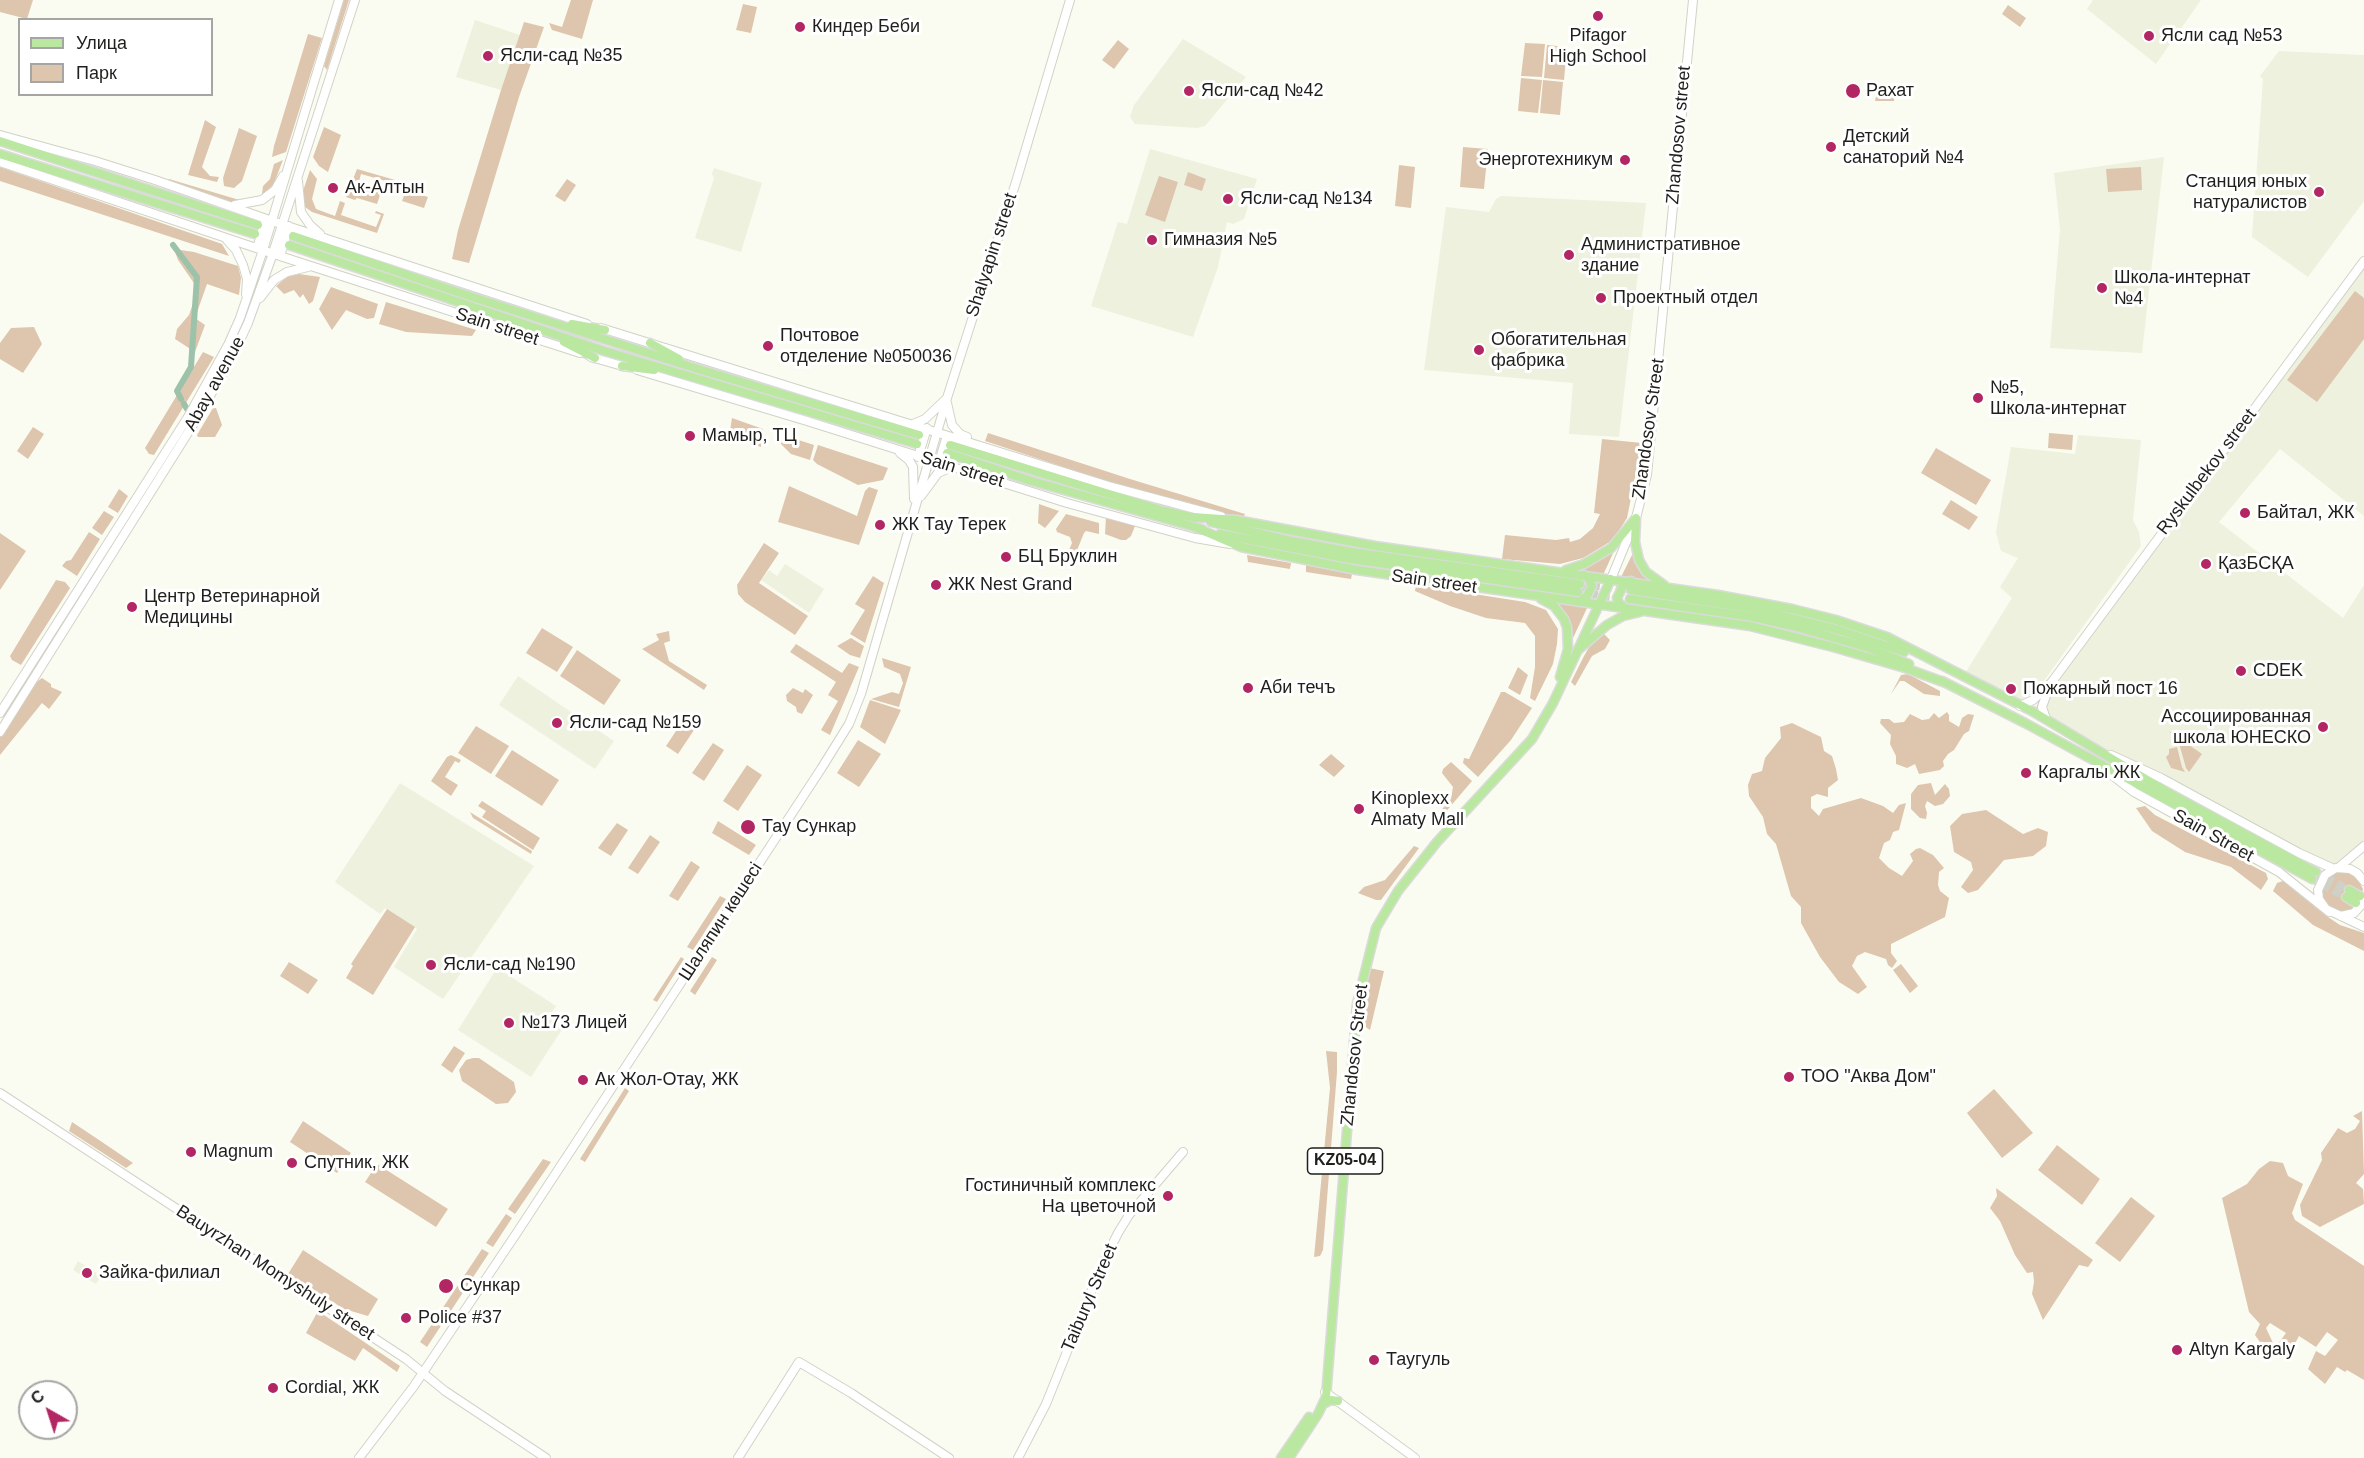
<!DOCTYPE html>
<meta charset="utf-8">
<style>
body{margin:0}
#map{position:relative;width:2364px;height:1458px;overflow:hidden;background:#fbfcf1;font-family:Arial,sans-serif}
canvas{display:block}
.legend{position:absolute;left:18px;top:18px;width:195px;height:78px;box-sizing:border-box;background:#fff;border:2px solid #a5a6a4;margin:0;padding:8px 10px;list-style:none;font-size:18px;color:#1f201c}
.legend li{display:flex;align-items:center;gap:12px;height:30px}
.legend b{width:30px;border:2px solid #a5a6a4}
.north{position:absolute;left:18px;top:1380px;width:60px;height:60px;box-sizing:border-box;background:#fff;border:2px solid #a5a6a4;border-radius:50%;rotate:321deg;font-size:16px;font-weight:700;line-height:24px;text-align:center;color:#1f201c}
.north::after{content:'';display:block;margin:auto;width:21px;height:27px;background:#b22763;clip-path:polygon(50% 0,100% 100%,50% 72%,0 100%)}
</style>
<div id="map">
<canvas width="2364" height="1458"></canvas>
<ul class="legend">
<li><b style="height:8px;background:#bbe8a0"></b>Улица</li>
<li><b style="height:16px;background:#dec5ad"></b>Парк</li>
</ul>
<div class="north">С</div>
</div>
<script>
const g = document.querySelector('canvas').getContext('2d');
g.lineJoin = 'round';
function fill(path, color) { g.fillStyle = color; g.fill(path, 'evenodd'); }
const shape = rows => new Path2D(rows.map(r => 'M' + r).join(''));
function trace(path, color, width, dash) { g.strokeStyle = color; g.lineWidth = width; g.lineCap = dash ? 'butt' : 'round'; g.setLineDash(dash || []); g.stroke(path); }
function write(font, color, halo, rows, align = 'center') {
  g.font = font + ' Arial,sans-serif'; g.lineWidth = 6; g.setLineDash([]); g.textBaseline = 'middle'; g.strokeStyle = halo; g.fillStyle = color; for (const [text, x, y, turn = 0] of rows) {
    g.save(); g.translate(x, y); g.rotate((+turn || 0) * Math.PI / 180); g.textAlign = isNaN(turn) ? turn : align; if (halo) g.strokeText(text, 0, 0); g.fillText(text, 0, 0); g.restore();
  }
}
const built = shape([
 [2093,0,2201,0,2156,64,2087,9],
 [475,20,520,35,501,90,456,77],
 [1183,39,1246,77,1205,126,1197,128,1135,124,1130,117,1134,105],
 [2279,51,2364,55,2364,201,2308,277,2252,237,2263,79,2260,76],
 [1150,149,1257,179,1244,219,1233,224,1227,222,1218,267,1193,337,1091,306,1118,222,1127,224],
 [2164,157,2142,353,2050,348,2060,229,2054,173],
 [714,168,762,183,741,252,695,238,714,178,712,174],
 [1501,196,1646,203,1619,437,1569,434,1573,383,1424,370,1446,207,1489,212,1496,199],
 [2364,261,2364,516,2280,449,2219,522,2343,618,2364,585,2364,846,2334,869,2092,746,2032,711],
 [2078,435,2141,440,2133,520,2139,532,2141,546,2036,692,2022,700,1964,675,2012,598,2000,587,2018,558,2001,551,1996,532,2011,447,2075,454],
 [785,564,824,589,809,613,761,580,769,570,777,576],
 [518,676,614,741,595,769,499,705],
 [400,783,534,866,443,999,394,967,417,929,385,908,380,914,335,882],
 [497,968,556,1006,548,1018,563,1028,531,1077,458,1030],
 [78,1261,101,1276,96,1284,73,1270]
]);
const green = shape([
 [0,0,33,0,27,19,0,12],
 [344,0,349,0,327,70,324,66],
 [571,0,593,0,582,39,552,30,549,23,562,27],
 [743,4,757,7,751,33,736,30],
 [2008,5,2026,18,2020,27,2002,14],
 [524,22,544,27,519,97,469,263,452,259,458,230,501,90],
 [308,34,322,38,286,152,272,157,274,146],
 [1118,40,1129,49,1114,69,1102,60],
 [1525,43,1545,44,1542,77,1521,76],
 [1547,45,1567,47,1564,80,1544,78],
 [1521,78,1542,80,1538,113,1518,111],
 [1543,80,1563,82,1560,115,1540,113],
 [1878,87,1895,90,1894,101,1875,101],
 [205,120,216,127,202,167,210,176,219,177,217,182,188,175],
 [324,127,341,135,328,172,319,166,313,157],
 [239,128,257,136,242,181,234,188,224,186,223,178],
 [1463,147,1488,149,1484,189,1460,187],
 [283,160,274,183,267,193,262,194,263,186,270,179,274,164],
 [1399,165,1415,167,1411,208,1395,206],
 [0,167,222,244,229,256,0,181],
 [2141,167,2142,190,2108,192,2106,169],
 [357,169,395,180,393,183,361,174,358,185,381,192,377,204,357,198,355,200,346,197],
 [310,170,317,179,312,199,316,209,335,216,340,201,345,203,341,215,376,227,381,215,375,213,376,211,384,214,377,233,312,212,305,207,302,194],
 [1188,172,1206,179,1202,191,1184,185],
 [1159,176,1178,182,1165,222,1145,215],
 [169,179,246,202,230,203,168,182],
 [567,179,576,185,565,202,555,196],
 [406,190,428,197,424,208,402,201],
 [174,249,194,252,238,266,241,278,239,295,207,284,195,318,205,325,195,352,175,339,177,329,189,315,198,289,178,260],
 [299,274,320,277,313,301,309,304,303,294,300,298,294,290,284,294,276,286,287,277],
 [331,287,378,304,374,318,367,319,346,310,332,330,319,309],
 [2355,291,2364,298,2364,339,2317,402,2287,380],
 [386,302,476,330,472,336,406,332,379,324],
 [34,327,42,344,23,373,0,359,0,343,11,328],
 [203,352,214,357,154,455,149,454,145,448],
 [213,408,216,408,222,425,215,437,198,437,197,435],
 [732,418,763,429,761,447,729,437],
 [33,427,44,434,28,459,17,451],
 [988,433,1130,479,1245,514,1242,520,1130,489,985,441],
 [2049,433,2073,435,2072,450,2048,448],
 [783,435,814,445,810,460,791,454,780,443],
 [1602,439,1642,443,1627,518,1613,540,1583,558,1560,564,1502,559,1505,535,1556,540,1569,538,1570,542,1580,539,1593,528,1600,514,1594,513],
 [818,445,888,468,883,480,858,485,817,464,813,460],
 [1936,448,1991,480,1976,505,1921,473],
 [789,486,857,516,865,491,869,487,878,490,859,545,778,522],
 [119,489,128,496,118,513,108,507],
 [1951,500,1978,517,1969,530,1942,514],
 [1039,504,1059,511,1045,528,1038,523],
 [104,511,114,517,102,535,92,528],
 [1066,514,1099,523,1099,534,1086,531,1084,533,1071,565,1064,562,1072,543,1070,537,1057,532,1056,529],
 [1106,517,1135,526,1131,536,1126,540,1121,540,1105,534],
 [89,532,100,539,77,576,62,566,66,561,71,560],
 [0,533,26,551,0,590],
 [764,543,779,553,759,583,808,616,795,635,745,602,738,594,737,585],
 [1615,549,1603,575,1574,571,1595,563],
 [1634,551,1645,575,1651,582,1621,577],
 [1247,555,1291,563,1290,569,1248,562],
 [1306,565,1352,574,1351,579,1306,572],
 [873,576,884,583,865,643,850,634,865,610,855,604],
 [56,580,65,582,70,588,21,665,12,660,10,656],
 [1416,585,1525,602,1546,610,1558,629,1557,644,1553,664,1535,701,1530,698,1535,667,1535,636,1525,623,1486,618,1450,606,1415,591],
 [1556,602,1588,606,1573,638,1570,621],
 [542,628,573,647,557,672,526,653],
 [669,631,670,641,664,643,669,661,707,685,704,690,642,649,659,640,656,634],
 [1602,632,1610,640,1605,649,1592,656,1575,686,1571,682,1584,656,1592,642],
 [851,638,864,646,860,658,850,655,837,646],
 [796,644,842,673,849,663,859,667,830,735,821,730,838,701,828,695,836,682,790,652],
 [577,650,621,680,604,705,560,676],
 [882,658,911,667,899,707,871,699,892,692,899,694,903,683,900,674,884,667],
 [1518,667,1528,675,1520,695,1508,688],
 [1908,674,1940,691,1940,696,1924,694,1904,681,1900,681,1891,694,1901,675],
 [42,678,51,684,51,687,62,692,49,709,42,703,0,755,0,735,31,686],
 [793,688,803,693,805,689,813,695,802,714,797,712,796,707,787,701,786,695],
 [1501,692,1505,692,1532,708,1511,740,1478,777,1463,763,1464,758,1469,759],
 [870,700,901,710,885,744,860,727],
 [1947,712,1949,715,1949,721,1959,727,1962,718,1968,714,1974,715,1969,731,1964,734,1954,750,1948,754,1943,761,1944,766,1940,770,1919,774,1915,764,1907,768,1896,764,1896,756,1890,744,1891,735,1880,723,1881,719,1889,719,1894,723,1904,722,1910,714,1922,720,1929,719,1934,713,1939,718],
 [684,719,696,727,678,754,666,746],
 [1792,723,1821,737,1824,751,1832,756,1836,769,1838,780,1828,788,1828,797,1817,794,1811,797,1811,808,1819,816,1823,809,1861,798,1883,806,1893,813,1899,805,1906,803,1899,830,1893,832,1890,840,1884,843,1879,858,1889,868,1902,876,1913,861,1910,854,1916,849,1920,848,1933,855,1944,868,1939,872,1938,885,1940,891,1949,898,1945,917,1891,944,1891,953,1897,961,1892,968,1888,965,1886,959,1865,952,1857,956,1852,966,1867,987,1858,994,1839,982,1820,957,1801,923,1801,907,1791,896,1776,844,1767,834,1763,817,1749,796,1748,785,1752,774,1762,771,1765,758,1781,738,1780,727],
 [476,726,509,746,491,774,458,753],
 [2169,731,2202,754,2189,772,2186,768,2179,743],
 [858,740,881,754,859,787,837,773],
 [713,743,724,750,704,781,692,773],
 [2177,747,2182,767,2185,772,2171,768,2166,757,2169,754,2169,749],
 [512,750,559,780,542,806,495,776],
 [1331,754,1345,766,1334,777,1319,765],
 [451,755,461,760,459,763,455,761,445,777,458,785,451,796,431,781,447,757],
 [1451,762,1472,781,1432,828,1430,823,1451,799,1453,787,1442,773,1443,769],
 [747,765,762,775,738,811,723,801],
 [1931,783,1935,795,1945,784,1949,789,1950,796,1943,804,1935,806,1927,801,1925,806,1927,813,1926,819,1920,818,1911,809,1911,794,1918,785],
 [482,801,540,838,533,850,482,817,486,811,478,806],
 [2145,806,2155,815,2266,873,2268,879,2261,890,2231,867,2185,852,2152,831,2136,808],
 [1986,810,2023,834,2038,828,2048,832,2046,846,2033,856,2004,860,1978,890,1968,893,1961,887,1973,870,1971,862,1954,852,1950,826,1962,814],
 [470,812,532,851,531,854,473,818],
 [718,821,756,845,749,855,712,833],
 [617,823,628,830,611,856,598,848],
 [650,835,660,842,638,874,628,868],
 [1414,846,1419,848,1381,900,1376,900,1358,893,1364,887,1385,880],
 [691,861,700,867,678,901,669,896],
 [2338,872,2347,872,2356,876,2363,889,2360,902,2349,911,2340,912,2327,906,2323,898,2322,888,2326,880],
 [2283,881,2325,915,2340,925,2364,933,2364,951,2313,925,2273,891,2277,883],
 [720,896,726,899,693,950,687,947],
 [387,909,415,927,373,995,346,978,353,966,351,964],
 [681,957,684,959,657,1002,653,1000],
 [712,957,717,960,695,995,690,991],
 [289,962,318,980,308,994,280,976],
 [1901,964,1918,986,1910,993,1893,970],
 [1369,968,1384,971,1370,1030,1360,1023],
 [454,1046,465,1053,452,1073,441,1065],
 [1326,1051,1337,1052,1337,1072,1323,1250,1320,1256,1314,1257,1330,1088],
 [473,1058,479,1058,514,1082,516,1092,508,1103,496,1104,462,1081,459,1070,466,1060],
 [625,1088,629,1091,585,1162,580,1159],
 [1994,1089,2033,1133,2002,1158,1967,1113],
 [2362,1111,2364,1174,2356,1183,2363,1189,2364,1204,2320,1227,2302,1216,2300,1205,2322,1160,2321,1153,2338,1128,2347,1133,2355,1129,2360,1121,2353,1116],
 [303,1121,351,1153,337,1173,290,1142],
 [72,1122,102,1142,133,1163,126,1168,69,1131],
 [2057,1145,2100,1179,2082,1205,2038,1170],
 [543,1159,551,1162,515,1214,508,1209],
 [2270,1161,2283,1163,2288,1176,2303,1184,2292,1213,2295,1220,2364,1266,2364,1380,2347,1370,2345,1372,2337,1367,2325,1384,2308,1369,2316,1351,2325,1356,2338,1340,2327,1332,2316,1347,2299,1336,2289,1355,2278,1344,2286,1333,2270,1323,2266,1328,2273,1343,2265,1349,2255,1335,2260,1324,2249,1312,2222,1198,2247,1184,2259,1169],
 [377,1164,448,1209,436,1227,365,1182],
 [1996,1188,2093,1260,2088,1267,2079,1265,2043,1320,2032,1294,2034,1282,2033,1272,2027,1273,2015,1255,2000,1221,1990,1208,1997,1196],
 [2131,1197,2155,1216,2120,1262,2095,1243],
 [506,1214,512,1218,493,1247,486,1243],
 [482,1249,489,1253,427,1347,420,1342],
 [303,1250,378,1299,368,1316,344,1309,288,1274],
 [318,1311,400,1366,397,1372,363,1348,355,1361,306,1333]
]);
const canal = shape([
 [173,245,197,277,191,367,177,391,181,399],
 [184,404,187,409]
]);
const primaryTunnel = shape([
 [917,444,947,453],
 [1580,584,1628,590],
 [1578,592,1630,599],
 [2316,872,2349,890],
 [2312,879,2346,897]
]);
const secondary = shape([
 [0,135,95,161,155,180,281,224,587,324],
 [0,162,283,257,580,353],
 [298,181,301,212,310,225,320,234],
 [235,205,262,200,275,190,283,176],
 [227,240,236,250,243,265,247,279,246,294],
 [257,248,266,219],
 [280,256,289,226],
 [260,298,274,280,287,272,308,267],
 [601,328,1109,486,1221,516],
 [591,357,626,367],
 [637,370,807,421,1067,503,1195,538,1230,544],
 [947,403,952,425,960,434,967,437],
 [913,424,925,419,946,399],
 [900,453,909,460,913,467,914,499],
 [918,457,927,428],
 [942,464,940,459,946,439,951,437],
 [921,496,938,473,952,467],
 [1611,579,1636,518,1647,475,1693,0],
 [2020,706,2033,700,2051,683,2364,261],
 [0,713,188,417,228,345,240,318,263,250,339,0],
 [2046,719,2042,707,2049,687],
 [0,732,201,412,236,349,248,323,271,259,355,0],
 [2111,755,2161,778,2299,853,2334,869],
 [2104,769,2134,792,2279,872,2329,912],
 [2338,868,2364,846],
 [2364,881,2357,873,2350,869,2336,868,2325,875,2318,890,2319,899,2326,909,2364,927],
 [2341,916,2354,913,2364,902],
 [0,1093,406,1359,445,1391,546,1458],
 [1325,1392,1415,1458],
 [359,1458,414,1386,518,1231,821,769,849,724,861,694,947,398,1016,182,1070,0],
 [738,1458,799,1362,851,1393,949,1458],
 [1018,1458,1046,1404,1101,1267,1118,1233,1129,1215,1183,1152]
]);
const primary = shape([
 [0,141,258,225],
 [0,154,255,234],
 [293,236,466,295,698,369,919,435],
 [289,245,604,351,917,444],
 [572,324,605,330],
 [564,342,595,358],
 [650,343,679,359],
 [622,366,654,370],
 [950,445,1164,511,1196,518],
 [947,453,1028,480,1202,529],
 [1193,517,1236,520,1375,546,1718,595,1792,609,1836,620,1887,637,2032,711,2169,793,2316,872],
 [1636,519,1635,542,1639,560,1646,572,1664,585],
 [1211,522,1291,541,1352,552,1580,584],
 [1197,528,1241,547,1357,570,1750,626,1833,647,1905,668,1946,683],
 [1220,534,1344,558,1578,592],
 [1566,570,1584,564,1611,548,1636,518],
 [1631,590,1755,609,1839,630,1904,652],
 [1541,599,1554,606,1564,619,1567,627,1568,649,1560,677],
 [1630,599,1753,617,1797,627,1869,648,1909,664],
 [1579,602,1587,596,1592,586,1589,579,1584,575],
 [1624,607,1619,603,1617,598,1623,586,1631,581],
 [1578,650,1607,625,1623,616,1640,612],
 [1942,681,2025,723,2312,879],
 [2349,890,2360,896],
 [2346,897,2356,903],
 [1323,1404,1331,1400,1338,1401],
 [1281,1458,1309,1417],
 [1289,1458,1318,1414,1326,1397,1357,1004,1376,928,1398,891,1437,842,1532,739,1553,703,1611,579]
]);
const markers = [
 [1598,16,6,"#b22763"],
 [800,27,6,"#b22763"],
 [2149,36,6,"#b22763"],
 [488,56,6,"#b22763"],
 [1189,91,6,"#b22763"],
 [1853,91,8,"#b22763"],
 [1831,147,6,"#b22763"],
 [1625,160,6,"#b22763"],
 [333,188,6,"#b22763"],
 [2319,192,6,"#b22763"],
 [1228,199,6,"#b22763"],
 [1152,240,6,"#b22763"],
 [1569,255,6,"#b22763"],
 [2102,288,6,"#b22763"],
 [1601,298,6,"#b22763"],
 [768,346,6,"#b22763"],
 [1479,350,6,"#b22763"],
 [1978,398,6,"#b22763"],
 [690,436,6,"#b22763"],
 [2245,513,6,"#b22763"],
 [880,525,6,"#b22763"],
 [1006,557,6,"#b22763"],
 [2206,564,6,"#b22763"],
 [936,585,6,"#b22763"],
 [132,607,6,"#b22763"],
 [2241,671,6,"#b22763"],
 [1248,688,6,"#b22763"],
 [2011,689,6,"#b22763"],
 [557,723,6,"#b22763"],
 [2323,727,6,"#b22763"],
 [2026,773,6,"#b22763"],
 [1359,809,6,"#b22763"],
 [748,827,8,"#b22763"],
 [431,965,6,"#b22763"],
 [509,1023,6,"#b22763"],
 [1789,1077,6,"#b22763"],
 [583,1080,6,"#b22763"],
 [191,1152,6,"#b22763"],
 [292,1163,6,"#b22763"],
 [1168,1196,6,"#b22763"],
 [87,1273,6,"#b22763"],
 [446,1286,8,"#b22763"],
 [406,1318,6,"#b22763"],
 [2177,1350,6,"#b22763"],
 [1374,1360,6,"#b22763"],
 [273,1388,6,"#b22763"]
];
const shields = [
 [1345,1161,75]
];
const shieldNames = [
 ["KZ05-04",1345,1161]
];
const poiNames = [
 ["Киндер Беби",812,27],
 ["Pifagor",1598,36,"center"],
 ["High School",1598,57,"center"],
 ["Ясли сад №53",2161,36],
 ["Ясли-сад №35",500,56],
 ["Ясли-сад №42",1201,91],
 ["Рахат",1866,91],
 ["Детский",1843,137],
 ["санаторий №4",1843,158],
 ["Энерготехникум",1613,160,"right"],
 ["Станция юных",2307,182,"right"],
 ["натуралистов",2307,203,"right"],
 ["Ак-Алтын",345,188],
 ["Ясли-сад №134",1240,199],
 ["Гимназия №5",1164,240],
 ["Административное",1581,245],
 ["здание",1581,266],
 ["Школа-интернат",2114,278],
 ["№4",2114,299],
 ["Проектный отдел",1613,298],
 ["Почтовое",780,336],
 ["отделение №050036",780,357],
 ["Обогатительная",1491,340],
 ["фабрика",1491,361],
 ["№5,",1990,388],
 ["Школа-интернат",1990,409],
 ["Мамыр, ТЦ",702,436],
 ["Байтал, ЖК",2257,513],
 ["ЖК Тау Терек",892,525],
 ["БЦ Бруклин",1018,557],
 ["ҚазБСҚА",2218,564],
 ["ЖК Nest Grand",948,585],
 ["Центр Ветеринарной",144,597],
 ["Медицины",144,618],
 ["CDEK",2253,671],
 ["Аби течъ",1260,688],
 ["Пожарный пост 16",2023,689],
 ["Ассоциированная",2311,717,"right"],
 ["школа ЮНЕСКО",2311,738,"right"],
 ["Ясли-сад №159",569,723],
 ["Каргалы ЖК",2038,773],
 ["Kinoplexx",1371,799],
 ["Almaty Mall",1371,820],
 ["Тау Сункар",762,827],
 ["Ясли-сад №190",443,965],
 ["№173 Лицей",521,1023],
 ["ТОО \"Аква Дом\"",1801,1077],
 ["Ак Жол-Отау, ЖК",595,1080],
 ["Magnum",203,1152],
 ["Спутник, ЖК",304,1163],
 ["Гостиничный комплекс",1156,1186,"right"],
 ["На цветочной",1156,1207,"right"],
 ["Зайка-филиал",99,1273],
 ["Сункар",460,1286],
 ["Police #37",418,1318],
 ["Altyn Kargaly",2189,1350],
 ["Таугуль",1386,1360],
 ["Cordial, ЖК",285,1388]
];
const streetNames = [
 ["Zhandosov street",1679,135,-85],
 ["Shalyapin street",992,255,-72],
 ["Sain street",497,327,18],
 ["Abay avenue",215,384,-61],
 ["Zhandosov Street",1649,429,-82],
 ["Sain street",962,470,17],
 ["Ryskulbekov street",2207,472,-53],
 ["Sain street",1434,582,8],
 ["Sain Street",2213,836,29],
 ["Шаляпин көшесі",721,922,-57],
 ["Zhandosov Street",1355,1055,-84],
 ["Bauyrzhan Momyshuly street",275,1273,33],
 ["Taiburyl Street",1090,1298,-67]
];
fill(built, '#eef1de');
fill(green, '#dec5ad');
trace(canal, '#9cc2aa', 6);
trace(primaryTunnel, '#cfd0c6', 8, [8, 4]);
trace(secondary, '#d1d2c7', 10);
trace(primary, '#dbdbdb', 11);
trace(secondary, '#fff', 8);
trace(primary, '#bbe8a0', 8);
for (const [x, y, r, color] of markers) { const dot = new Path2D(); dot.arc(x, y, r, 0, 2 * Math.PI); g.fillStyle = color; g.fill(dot); trace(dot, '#fff', 2); }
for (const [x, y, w] of shields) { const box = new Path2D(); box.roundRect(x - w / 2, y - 13, w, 26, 4.5); g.fillStyle = '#fff'; g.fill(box); trace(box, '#1f201c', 1.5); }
write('bold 16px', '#1f201c', null, shieldNames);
write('18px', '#1f201c', '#fff', poiNames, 'left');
write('18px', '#1f201c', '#fff', streetNames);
</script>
